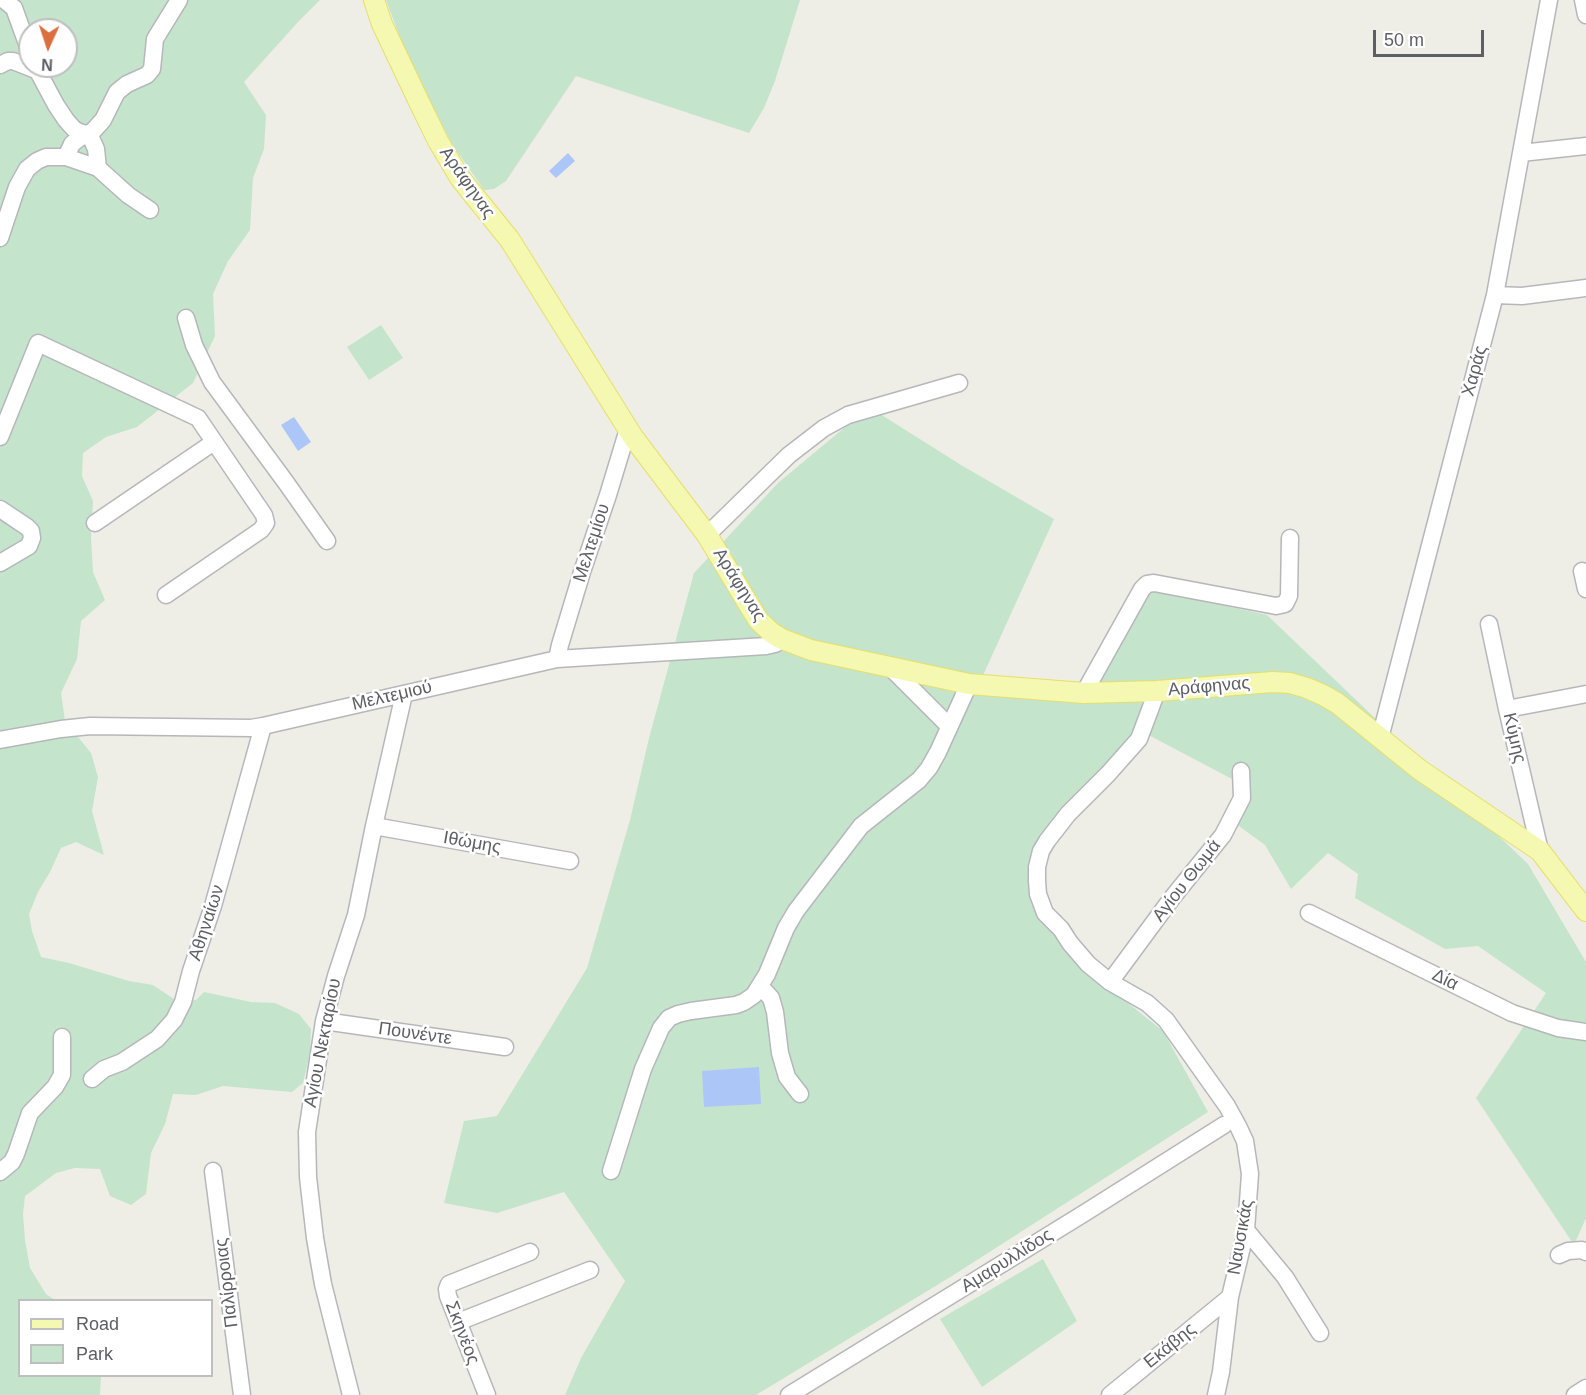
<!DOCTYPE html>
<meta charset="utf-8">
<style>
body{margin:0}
#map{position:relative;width:1586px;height:1395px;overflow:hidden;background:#eeeee6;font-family:Helvetica,sans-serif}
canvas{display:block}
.legend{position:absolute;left:18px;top:1299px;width:195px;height:78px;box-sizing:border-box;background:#fff;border:2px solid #bfbfc1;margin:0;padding:8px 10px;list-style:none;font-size:18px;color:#5e5f65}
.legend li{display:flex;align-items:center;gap:12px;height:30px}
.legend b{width:30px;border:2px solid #bfbfc1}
.north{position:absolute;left:18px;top:18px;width:60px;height:60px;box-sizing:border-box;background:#fff;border:2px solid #bfbfc1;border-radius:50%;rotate:183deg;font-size:16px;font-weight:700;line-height:24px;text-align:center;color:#5e5f65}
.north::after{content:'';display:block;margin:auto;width:21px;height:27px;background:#db6f40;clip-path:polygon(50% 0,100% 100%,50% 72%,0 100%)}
.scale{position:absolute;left:1373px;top:30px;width:111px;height:27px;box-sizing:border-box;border:3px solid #5e5f65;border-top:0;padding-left:8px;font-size:18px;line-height:21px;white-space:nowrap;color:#5e5f65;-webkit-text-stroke:4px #fff;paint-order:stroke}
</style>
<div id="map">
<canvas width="1586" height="1395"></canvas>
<ul class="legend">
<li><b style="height:8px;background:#f4f8b1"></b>Road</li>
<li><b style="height:16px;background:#c5e4cc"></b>Park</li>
</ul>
<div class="north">N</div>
<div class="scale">50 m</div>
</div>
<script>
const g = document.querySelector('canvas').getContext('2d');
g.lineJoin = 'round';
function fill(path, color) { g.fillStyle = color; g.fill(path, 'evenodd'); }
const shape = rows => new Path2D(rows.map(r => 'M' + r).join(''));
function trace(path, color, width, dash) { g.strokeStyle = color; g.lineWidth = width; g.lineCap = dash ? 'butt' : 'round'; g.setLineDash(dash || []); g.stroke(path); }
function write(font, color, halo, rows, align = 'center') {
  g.font = font + ' Helvetica,sans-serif'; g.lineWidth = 5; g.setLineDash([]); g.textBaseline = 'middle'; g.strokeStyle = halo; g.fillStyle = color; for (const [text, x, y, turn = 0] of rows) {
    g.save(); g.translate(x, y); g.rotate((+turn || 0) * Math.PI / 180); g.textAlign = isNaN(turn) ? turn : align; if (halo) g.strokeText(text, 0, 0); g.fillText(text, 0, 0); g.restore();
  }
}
const green = shape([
 [0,0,320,0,298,22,244,82,266,115,264,149,253,178,250,230,228,261,213,294,215,336,193,383,137,427,106,437,83,453,82,476,93,501,91,538,93,572,105,600,81,621,77,659,61,693,65,721,91,753,98,777,92,811,104,855,76,842,61,848,50,872,38,892,29,914,32,931,41,957,69,963,129,981,153,985,174,999,196,1000,204,992,251,1002,275,1003,299,1014,311,1029,310,1053,303,1083,292,1092,223,1086,196,1095,173,1094,165,1124,151,1153,146,1194,131,1205,110,1196,100,1169,75,1168,56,1173,25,1196,23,1214,25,1240,30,1268,46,1294,55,1300,20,1300,20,1376,101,1376,100,1395,0,1395],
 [30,30,66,30,66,66,30,66],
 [386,0,800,0,775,81,764,108,749,133,576,76,506,181,494,189,484,190,452,144,410,64],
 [381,325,403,358,369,380,347,347],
 [869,407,961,465,1054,519,975,693,1076,694,1144,588,1267,615,1528,864,1586,962,1586,1218,1574,1245,1476,1098,1546,993,1478,946,1445,949,1355,898,1358,874,1328,853,1291,889,1265,845,1236,824,1249,788,1141,731,1032,852,1037,904,1058,940,1088,971,1163,1031,1208,1112,952,1276,756,1395,565,1395,581,1358,625,1281,564,1192,497,1213,444,1203,464,1121,497,1116,587,968,630,820,649,738,694,573,778,483],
 [1043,1259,1077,1321,982,1387,940,1319]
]);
const water = shape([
 [568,153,575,161,556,178,549,171],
 [294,417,311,442,298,451,281,425],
 [759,1067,761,1104,704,1107,702,1071]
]);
const minor = shape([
 [4,0,14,8,30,52],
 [1583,0,1586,15],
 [0,65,8,61,13,61,36,70],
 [35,66,56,105,66,120,74,129,79,132,86,134,92,140,96,149,98,168,128,195,150,210],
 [1521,153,1586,146],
 [66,157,98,168],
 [0,238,17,187,27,169,37,161,46,157,66,157,72,144,78,139,93,131,103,120,117,92,127,84,147,75,152,69,155,39,179,0],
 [1495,295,1522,296,1586,288],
 [186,318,194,345,212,382,287,484,327,541],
 [0,437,38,343,198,418,264,515,266,523,261,530,166,595],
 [0,509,27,527,31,531,32,538,29,546,0,563],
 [95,523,214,442],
 [707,535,789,455,824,428,848,415,959,383],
 [1582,571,1586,589],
 [1489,624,1507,709,1540,851],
 [557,659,560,645,582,572,608,495,628,429],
 [890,667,949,726],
 [1157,691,1139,739,1108,774,1068,814,1047,841,1041,851,1037,867,1037,881,1038,894,1045,913,1061,929,1070,943,1088,964,1110,982,1147,1003,1166,1020,1227,1106,1238,1126,1245,1141,1250,1174,1246,1230,1230,1297,1221,1372,1216,1395],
 [1084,693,1142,589,1147,584,1154,583,1276,606,1285,604,1289,596,1290,538],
 [1507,709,1586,694],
 [1380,738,1495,295,1549,0],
 [0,740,61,729,90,726,251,728,263,726,557,659,766,646,775,644,782,639],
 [374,826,570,861],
 [1309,913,1512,1013,1558,1028,1586,1032],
 [1110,982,1172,898,1223,835,1242,798,1241,771],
 [760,986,771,998,775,1012,780,1053,787,1077,800,1094],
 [324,1021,505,1047],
 [92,1079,104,1069,122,1062,157,1039,174,1020,183,1002,191,971,213,906,263,726],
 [213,1171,242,1395],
 [611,1171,643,1069,661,1028,669,1018,678,1014,691,1011,736,1005,744,1002,754,995,767,974,786,928,796,911,861,826,919,780,929,768,938,752,969,684],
 [0,1172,12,1162,16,1154,30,1113,55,1087,62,1075,62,1037],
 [1246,1230,1285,1277,1320,1333],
 [1559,1255,1568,1251,1582,1250,1586,1252],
 [458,1322,590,1270],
 [351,1395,323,1284,315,1238,308,1177,307,1132,324,1021,336,976,356,915,374,826,404,694],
 [487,1395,448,1296,447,1289,449,1284,530,1252],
 [789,1395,1083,1214,1224,1125],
 [1110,1395,1230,1297],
 [1575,1395,1586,1388]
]);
const major = shape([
 [374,0,382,24,419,102,438,141,460,178,510,240,633,437,707,535,749,605,759,621,772,633,782,639,811,650,969,684,1084,693,1157,691,1273,682,1290,683,1307,688,1323,695,1337,703,1420,770,1540,851,1586,911]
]);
const streetNames = [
 ["Αράφηνας",467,183,55],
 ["Χαράς",1475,371,-75],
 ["Μελτεμίου",592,543,-72],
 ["Αράφηνας",739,585,58],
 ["Αράφηνας",1209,687,-5],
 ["Μελτεμιού",392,696,-13],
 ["Κύμης",1514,738,77],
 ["Ιθώμης",472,843,10],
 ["Αγίου Θωμά",1187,881,-52],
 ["Αθηναίων",207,923,-72],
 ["Δία",1445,980,26],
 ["Πουνέντε",415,1034,8],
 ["Αγίου Νεκταρίου",323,1043,-79],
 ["Ναυσικάς",1241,1237,-80],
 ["Αμαρυλλίδος",1007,1261,-32],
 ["Παλίρροιας",227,1283,-97],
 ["Σκηνέος",462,1333,69],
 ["Εκάβης",1170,1346,-39]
];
fill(green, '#c5e4cc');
fill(water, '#adc6f8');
trace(minor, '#b6b7bb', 19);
trace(major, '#e6df68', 22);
trace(minor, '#fff', 16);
trace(major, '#f4f8b1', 20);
write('18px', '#5e5f65', '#fff', streetNames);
</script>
